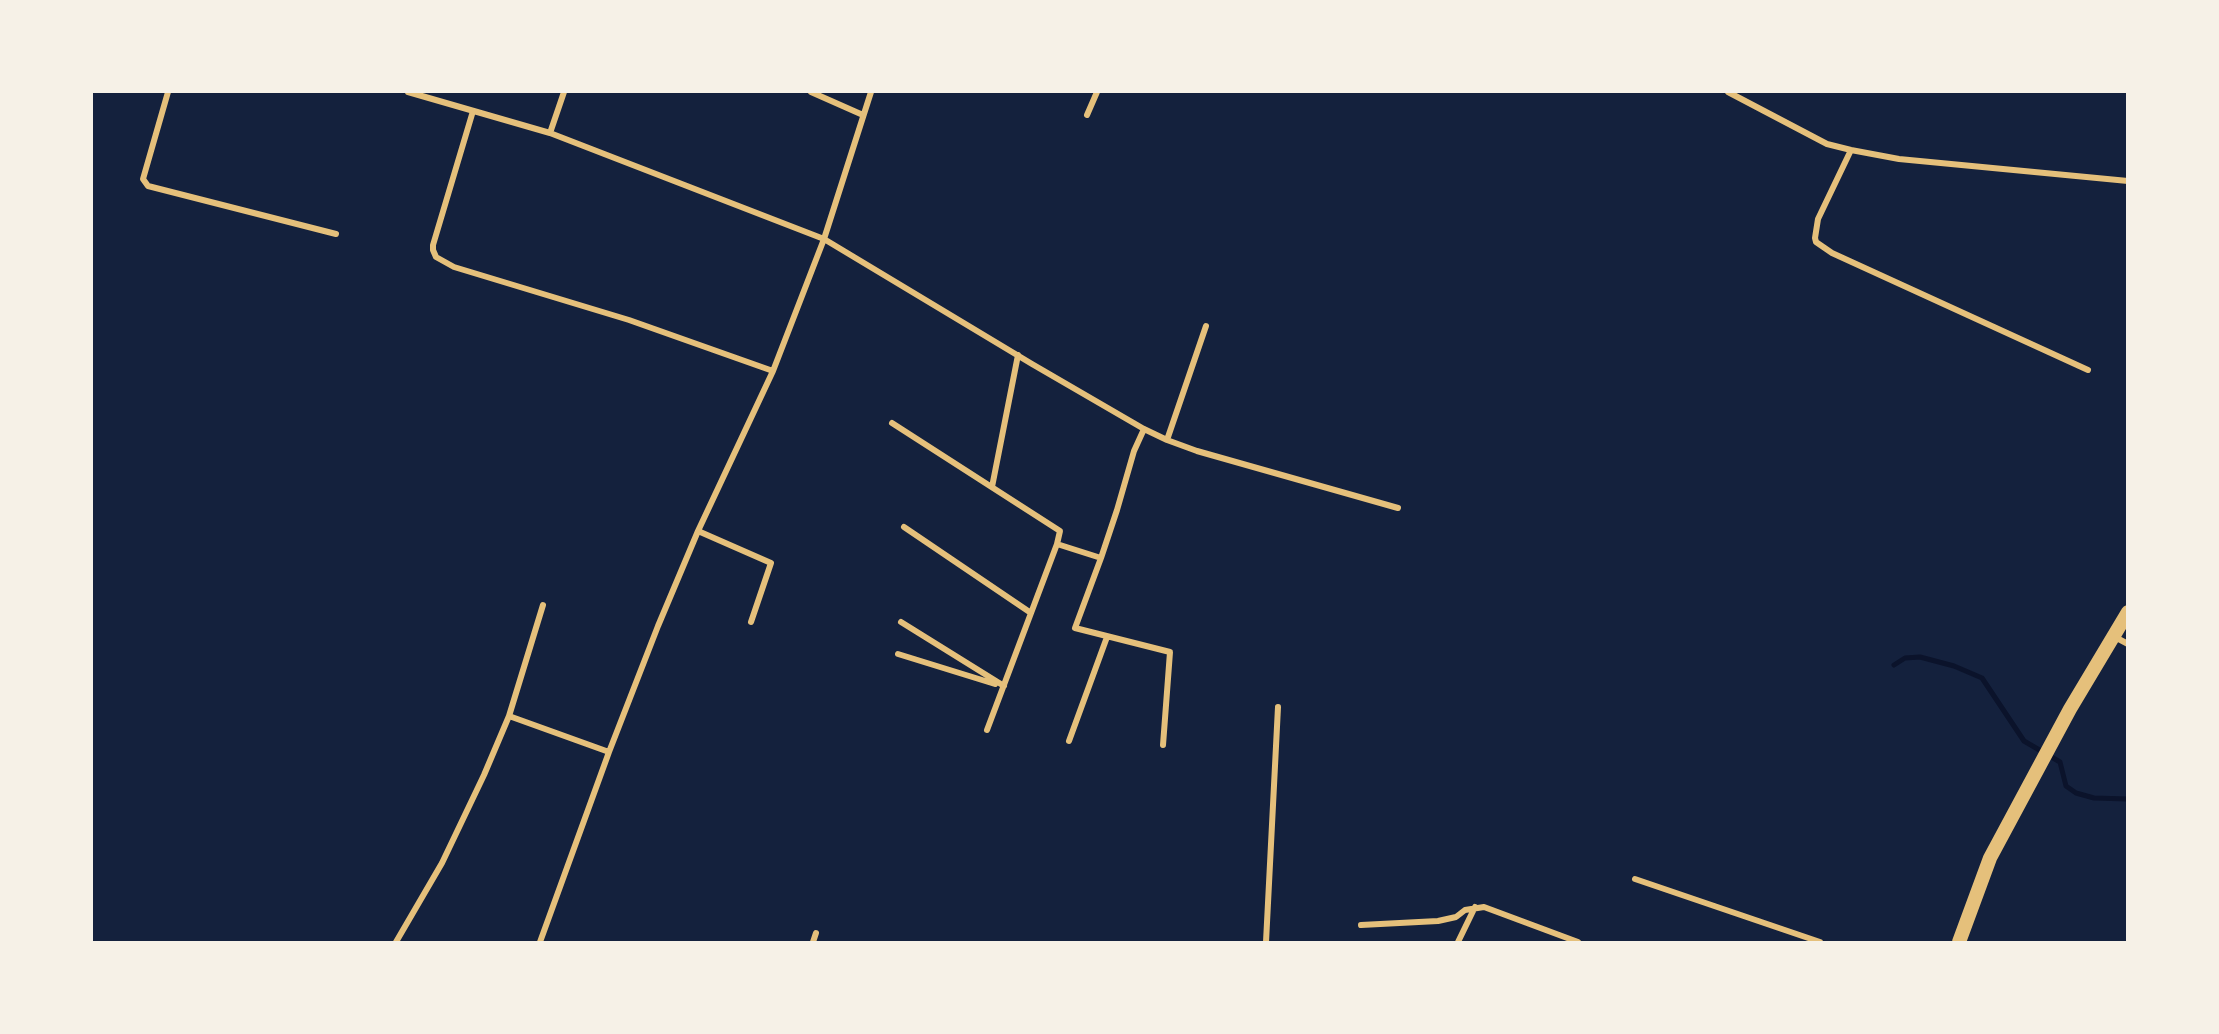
<!DOCTYPE html>
<style>
body{margin:0}
#map{position:relative;width:2219px;height:1034px;overflow:hidden;background:#14213d;font-family:"Nunito Sans",sans-serif}
canvas{display:block}
.frame{position:absolute;inset:0;border:93px solid #f6f1e7;pointer-events:none}
</style>
<div id="map">
<canvas width="2219" height="1034"></canvas>
<div class="frame"></div>
</div>
<script>
const g = document.querySelector('canvas').getContext('2d');
g.lineJoin = 'round';
const shape = rows => new Path2D(rows.map(r => 'M' + r).join(''));
function trace(path, color, width, dash) { g.strokeStyle = color; g.lineWidth = width; g.lineCap = dash ? 'butt' : 'round'; g.setLineDash(dash || []); g.stroke(path); }
const stream = shape([
 [1894,665,1905,658,1920,657,1954,666,1982,678,2024,741,2060,762,2066,786,2076,793,2094,798,2128,799]
]);
const minor = shape([
 [168,92,143,179,148,186,336,234],
 [408,92,550,133,824,239,1032,364,1144,429,1167,440,1197,451,1398,508],
 [811,92,863,115],
 [1728,92,1827,144,1851,150,1899,159,2128,181],
 [473,111,433,245,433,250,436,257,454,267,629,320,773,371],
 [1087,115,1097,92],
 [550,133,564,92],
 [1851,150,1818,219,1815,238,1816,242,1832,253,2088,370],
 [892,423,1060,531,1057,544],
 [1167,440,1206,326],
 [992,487,1018,355],
 [904,527,1031,613],
 [698,531,771,563,751,622],
 [1101,558,1075,628,1170,652,1163,745],
 [543,605,509,716,609,752],
 [901,622,1004,686],
 [2113,636,2128,644],
 [898,654,995,684],
 [987,730,1057,544,1101,558,1117,510,1134,451,1144,429],
 [1069,741,1107,637],
 [1635,879,1820,942],
 [1361,925,1438,921,1456,917,1465,910,1484,907,1578,942],
 [396,942,442,863,484,775,509,716],
 [540,942,609,752,658,626,698,531,773,371,824,239,871,92],
 [813,942,816,933],
 [1266,942,1278,707],
 [1458,942,1475,907]
]);
const primary = shape([
 [1959,942,1990,858,2070,709,2128,612]
]);
trace(stream, '#0b132b', 5);
trace(minor, '#e5c07b', 6);
trace(primary, '#e5c07b', 14);
</script>
